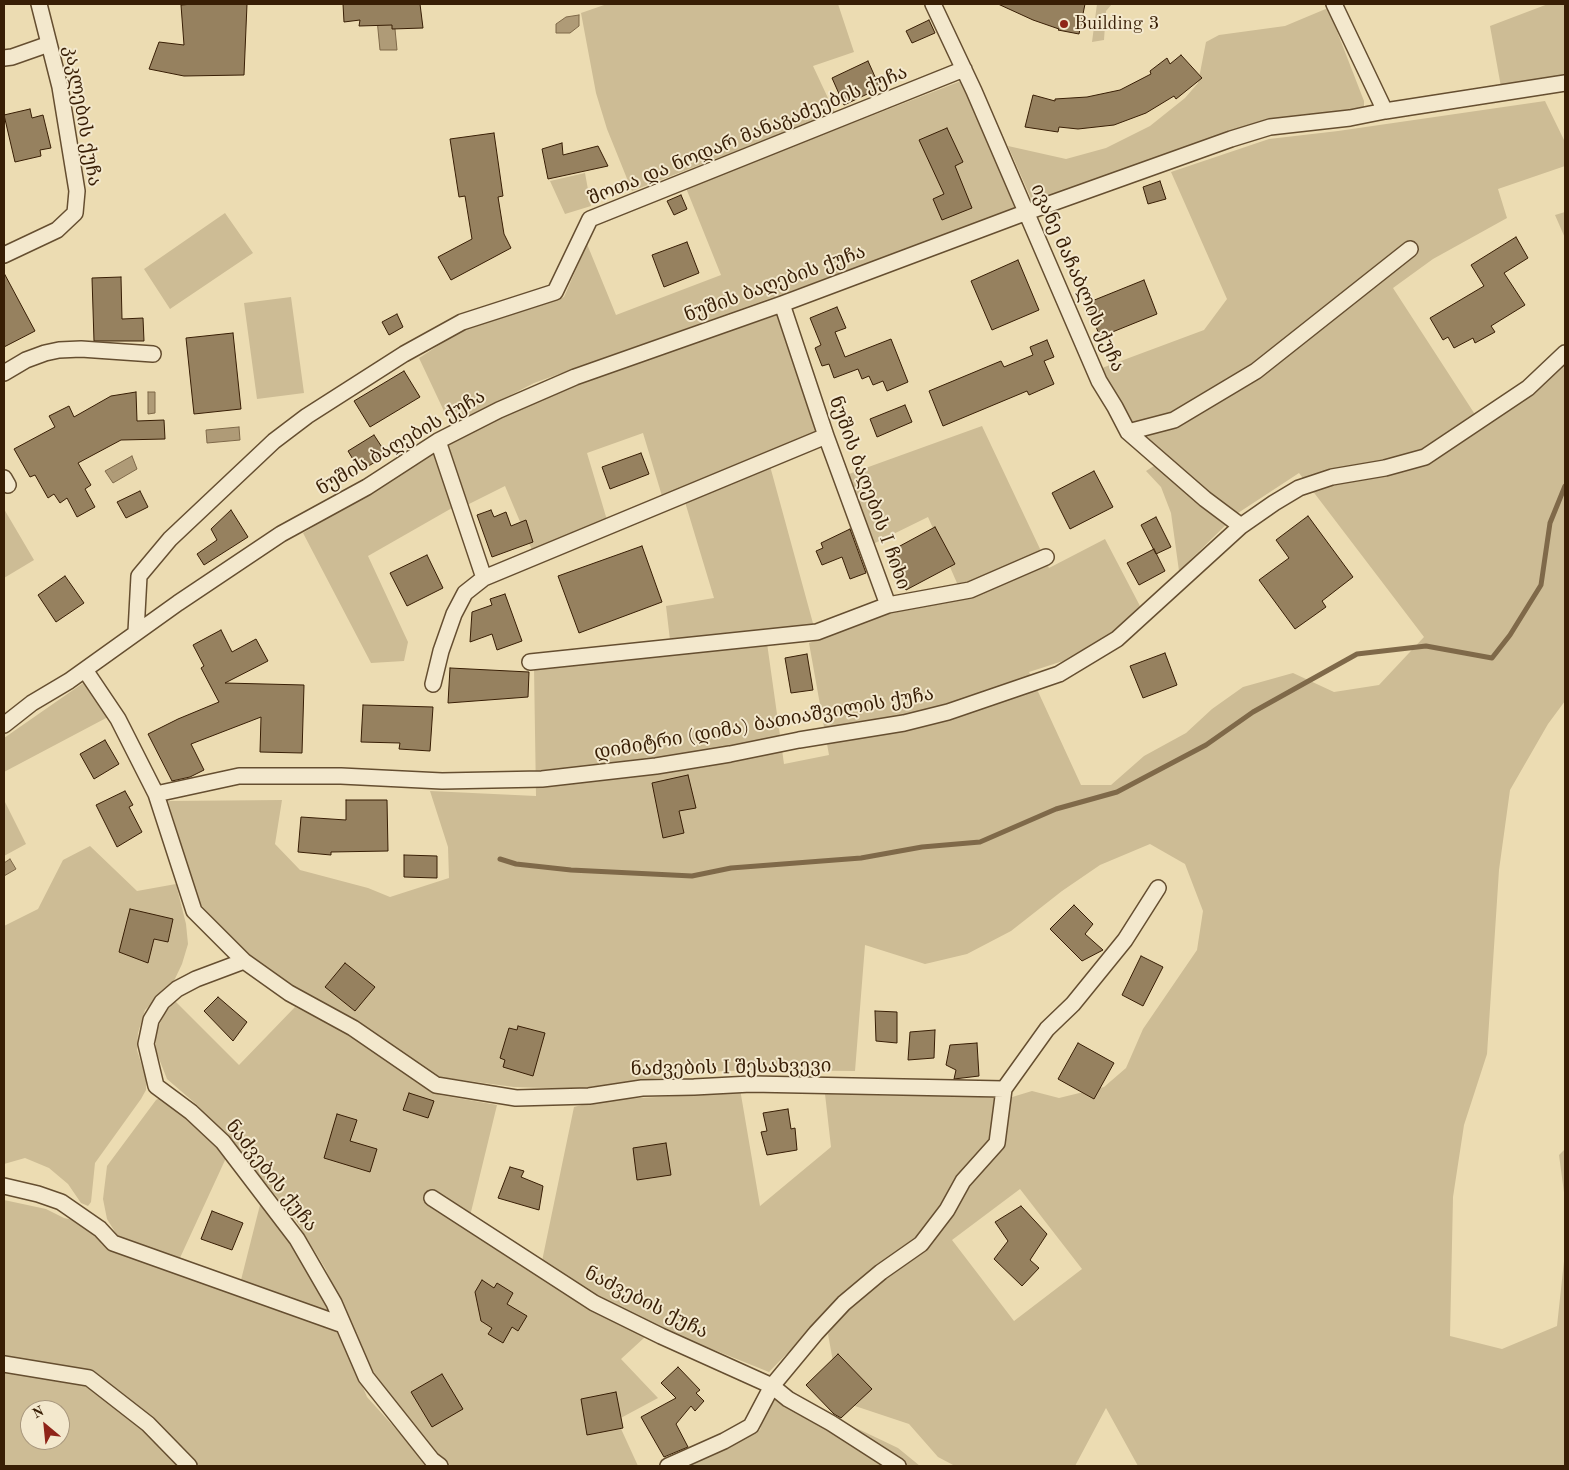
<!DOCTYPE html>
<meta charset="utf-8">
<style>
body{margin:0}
#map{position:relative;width:1569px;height:1470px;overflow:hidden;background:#ecdcb2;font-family:"Old Standard TT",serif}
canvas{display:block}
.frame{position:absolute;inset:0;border:5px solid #381e05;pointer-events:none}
.north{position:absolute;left:20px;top:1400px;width:50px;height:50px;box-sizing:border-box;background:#f3e8cd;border:1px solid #a8977d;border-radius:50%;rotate:332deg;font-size:14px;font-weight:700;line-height:20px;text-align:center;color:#381e05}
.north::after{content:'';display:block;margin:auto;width:18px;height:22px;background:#8f2418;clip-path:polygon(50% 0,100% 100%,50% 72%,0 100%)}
</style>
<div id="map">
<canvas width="1569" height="1470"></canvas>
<div class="frame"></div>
<div class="north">N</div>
</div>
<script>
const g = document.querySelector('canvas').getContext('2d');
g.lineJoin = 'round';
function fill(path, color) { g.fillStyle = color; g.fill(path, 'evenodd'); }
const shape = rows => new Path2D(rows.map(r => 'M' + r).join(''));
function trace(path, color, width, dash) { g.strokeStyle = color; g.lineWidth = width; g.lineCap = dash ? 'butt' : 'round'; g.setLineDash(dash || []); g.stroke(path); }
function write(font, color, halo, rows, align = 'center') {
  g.font = font + ' "Old Standard TT","Noto Serif Georgian",serif'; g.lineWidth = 4; g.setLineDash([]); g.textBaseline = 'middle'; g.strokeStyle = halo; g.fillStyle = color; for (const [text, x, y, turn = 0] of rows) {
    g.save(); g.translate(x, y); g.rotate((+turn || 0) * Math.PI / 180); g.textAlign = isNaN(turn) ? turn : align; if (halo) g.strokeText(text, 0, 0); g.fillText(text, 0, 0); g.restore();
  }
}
const green = shape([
 [607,4,838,4,854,52,813,66,835,113,632,191,607,129,596,93,581,13],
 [1097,4,1112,4,1106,11,1104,40,1092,42],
 [1548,4,1565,4,1565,79,1501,87,1490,26],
 [1328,8,1364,101,1364,108,1358,112,1262,121,1033,203,1008,146,1066,159,1106,148,1150,126,1185,98,1198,83,1206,42,1219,35,1285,26],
 [961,81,1017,210,534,383,451,426,419,358,467,327,564,297,587,244,616,315,721,275,686,188],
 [1545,101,1565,142,1565,166,1498,189,1507,218,1433,259,1393,288,1476,416,1527,382,1561,351,1565,343,1565,701,1548,724,1510,790,1499,870,1487,1054,1464,1125,1453,1197,1450,1336,1502,1349,1557,1326,1565,1252,1565,1466,1138,1466,1106,1408,1075,1466,955,1466,938,1457,909,1424,840,1401,828,1334,848,1307,912,1260,936,1235,957,1208,969,1182,1004,1143,1009,1098,1032,1091,1059,1098,1104,1087,1126,1068,1143,1029,1197,950,1203,911,1185,864,1150,844,1100,865,1062,891,1011,931,967,954,925,964,865,945,855,1071,752,1070,705,1072,575,1089,514,1087,439,1077,355,1020,290,985,249,955,199,903,168,801,282,800,275,844,300,870,368,888,390,897,449,878,448,847,430,791,536,796,534,667,767,643,784,764,829,755,809,643,891,613,964,599,928,517,873,544,849,474,982,426,1049,568,1105,539,1140,606,1107,636,1063,661,1029,672,1081,785,1111,785,1144,756,1186,733,1212,709,1243,687,1293,673,1334,692,1379,685,1424,637,1299,473,1238,513,1179,571,1171,513,1161,487,1146,471,1165,459,1132,426,1102,368,1204,330,1227,299,1171,172,1269,139,1338,131],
 [1020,1189,1082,1269,1014,1321,952,1240],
 [585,173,591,206,565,214,550,181],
 [1565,212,1565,238,1555,215],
 [225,213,253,253,170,309,144,269],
 [291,297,304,393,257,399,244,303],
 [778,315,819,430,662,496,643,433,587,453,607,520,532,550,505,486,467,505,445,443,569,385],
 [436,451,452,508,368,556,408,642,404,661,371,663,303,533],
 [770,466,814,627,670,640,666,606,714,598,685,502],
 [4,509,34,560,4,578],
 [86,681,108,717,4,772,4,738],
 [4,800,26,844,4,856],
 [90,846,137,891,176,884,186,924,188,944,182,964,173,983,145,1010,138,1033,137,1050,146,1079,146,1090,141,1099,95,1163,91,1202,88,1206,81,1203,68,1184,49,1168,25,1158,4,1164,4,926,38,909,63,860],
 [175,1001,239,1065,295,1007,349,1033,440,1095,497,1105,470,1216,432,1192,423,1199,596,1312,645,1337,621,1359,658,1398,617,1420,638,1466,454,1466,447,1464,436,1453,378,1382,325,1268,295,1219,238,1150,196,1104,167,1079,156,1051,156,1032,165,1013],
 [740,1089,760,1206,831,1147,825,1094,907,1096,931,1094,998,1098,991,1144,921,1238,842,1297,769,1372,652,1325,593,1296,542,1261,574,1107,601,1100,715,1094],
 [163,1096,205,1132,226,1158,179,1260,120,1240,107,1219,103,1199,107,1166,156,1100],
 [1565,1149,1565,1200,1559,1155],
 [4,1200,46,1209,64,1218,92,1224,103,1245,121,1253,339,1329,367,1397,413,1448,425,1466,199,1466,152,1421,91,1372,11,1359,4,1356],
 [261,1201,290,1242,333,1316,241,1280],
 [4,1371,87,1384,143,1425,183,1466,4,1466],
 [30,1410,60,1410,60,1440,30,1440],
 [785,1394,898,1448,920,1466,680,1466,760,1430,769,1396]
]);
const water = shape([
 [393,8,397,50,380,50,376,9,393,8],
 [579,15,579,26,570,33,556,33,556,24,566,17,579,15],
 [148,392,155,392,155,413,148,414,148,392],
 [239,427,240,440,207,443,206,430,239,427],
 [132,456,137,469,113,483,105,471,132,456],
 [10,859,16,869,4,876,4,863,10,859]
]);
const stream = shape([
 [500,859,516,864,571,870,692,876,731,868,861,858,922,847,980,842,1056,809,1117,792,1206,745,1253,712,1357,654,1426,646,1492,658,1510,635,1541,585,1550,523,1565,486]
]);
const building = shape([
 [193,4,247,4,244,75,184,76,149,69,159,42,184,45,181,5,193,4],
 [343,4,420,4,423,28,392,29,392,25,359,26,360,20,344,22,343,4],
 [998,4,1085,4,1079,34,1058,30,1059,29,1033,20,998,4],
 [929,20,935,33,912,43,906,31,929,20],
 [1181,55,1202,78,1176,99,1174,96,1146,113,1114,125,1078,129,1059,127,1058,132,1025,127,1033,95,1055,101,1055,99,1087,97,1120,90,1151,74,1150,71,1167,58,1170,64,1181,55],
 [868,61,880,88,844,105,832,78,868,61],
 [30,109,32,118,43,115,51,148,40,150,41,156,15,162,4,115,30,109],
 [947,128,963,162,955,166,972,208,942,220,933,199,944,194,919,140,947,128],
 [494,133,503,196,498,197,504,234,511,248,451,280,438,257,472,239,465,196,459,197,450,139,494,133],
 [562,143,563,155,598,146,608,166,548,179,542,149,562,143],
 [1160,181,1166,199,1148,204,1143,187,1160,181],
 [681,195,687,209,674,215,667,201,681,195],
 [1516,237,1528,258,1504,273,1525,305,1491,326,1495,332,1475,343,1473,338,1454,348,1448,337,1443,340,1430,318,1484,286,1471,265,1516,237],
 [687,242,699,273,664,287,652,255,687,242],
 [1018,260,1039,310,992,330,971,281,1018,260],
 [4,273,35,331,4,347,4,273],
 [121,277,122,319,143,318,144,341,94,341,92,278,121,277],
 [1144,280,1157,314,1100,337,1087,303,1144,280],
 [837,307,846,328,835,332,845,357,891,339,908,382,887,391,883,381,873,385,869,376,862,379,858,369,834,378,829,364,822,366,815,348,821,345,810,318,837,307],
 [397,314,403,327,389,335,382,322,397,314],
 [233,333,241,409,194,414,186,338,233,333],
 [1047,340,1054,357,1044,361,1054,384,1029,395,1027,391,943,426,929,391,1001,361,1004,367,1033,355,1030,347,1047,340],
 [404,371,420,397,370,427,354,401,404,371],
 [136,392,137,421,164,420,165,439,121,440,78,463,91,485,85,489,95,507,77,517,67,498,60,503,54,494,48,498,35,475,30,477,14,449,55,427,49,416,69,406,74,417,111,396,136,392],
 [905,405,912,422,877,437,870,419,905,405],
 [374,435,387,455,360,471,348,451,374,435],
 [641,453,649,474,610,489,602,467,641,453],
 [1094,471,1113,507,1070,529,1052,493,1094,471],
 [140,491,148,507,126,518,117,502,140,491],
 [231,510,248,537,204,565,197,554,217,540,211,529,231,510],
 [491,510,494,517,506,512,511,526,526,520,533,542,492,557,477,515,491,510],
 [1308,516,1353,577,1322,601,1326,607,1295,629,1259,580,1289,558,1276,540,1308,516],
 [1156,517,1171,547,1156,554,1141,525,1156,517],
 [935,527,955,564,906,590,887,553,935,527],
 [850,529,866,573,850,579,842,557,822,565,816,551,823,548,821,543,850,529],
 [642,546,662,602,579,633,558,576,642,546],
 [1154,549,1165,571,1139,585,1127,563,1154,549],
 [427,555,443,588,407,606,390,573,427,555],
 [65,576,84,603,56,622,38,595,65,576],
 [505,594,522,641,497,650,492,634,470,642,472,612,492,605,490,599,505,594],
 [221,630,232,652,256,639,268,661,225,683,304,685,302,753,260,752,261,717,191,744,204,770,190,777,172,781,148,734,178,719,219,702,201,668,204,666,193,645,221,630],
 [1165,653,1177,685,1143,698,1130,666,1165,653],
 [807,654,813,690,791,693,785,658,807,654],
 [450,668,529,672,528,697,448,703,450,668],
 [363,705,433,707,430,751,399,749,400,743,361,742,363,705],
 [105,740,119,764,94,779,80,754,105,740],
 [688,775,696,808,679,811,684,833,663,838,652,783,688,775],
 [125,791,133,805,129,807,142,832,117,847,96,805,125,791],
 [346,800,387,800,388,851,331,852,331,855,298,852,301,817,346,820,346,800],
 [404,855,437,856,437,878,404,877,404,855],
 [1074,905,1093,924,1085,934,1103,950,1082,961,1050,929,1074,905],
 [130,909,173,919,168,942,154,939,148,963,119,952,130,909],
 [1141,956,1163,967,1143,1006,1122,995,1141,956],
 [345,963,375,987,355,1011,325,987,345,963],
 [218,997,247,1022,233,1041,204,1011,218,997],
 [875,1011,897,1012,897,1043,876,1041,875,1011],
 [518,1026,545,1033,533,1076,503,1067,505,1060,500,1058,509,1028,517,1030,518,1026],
 [935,1030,934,1058,908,1060,910,1032,935,1030],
 [977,1043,979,1076,954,1079,956,1070,946,1065,950,1045,977,1043],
 [1078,1043,1114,1063,1094,1099,1058,1079,1078,1043],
 [409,1093,434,1101,428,1118,403,1110,409,1093],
 [788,1109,791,1129,795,1128,797,1150,767,1155,761,1132,767,1131,763,1113,788,1109],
 [337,1114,357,1120,350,1141,377,1149,370,1172,324,1158,337,1114],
 [666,1143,671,1175,637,1180,633,1148,666,1143],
 [510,1167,524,1171,521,1177,543,1186,539,1210,498,1198,510,1167],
 [1021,1206,1047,1234,1030,1260,1039,1268,1022,1286,994,1259,1008,1241,995,1222,1021,1206],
 [212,1211,243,1223,232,1250,201,1239,212,1211],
 [482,1280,494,1288,497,1283,513,1293,507,1304,527,1316,518,1331,512,1327,503,1343,488,1334,492,1328,481,1321,475,1292,482,1280],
 [838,1354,872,1389,841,1418,834,1414,806,1385,838,1354],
 [678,1367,700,1390,696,1393,704,1401,695,1411,691,1406,676,1424,688,1447,664,1457,641,1417,676,1398,661,1383,678,1367],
 [442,1374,463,1409,432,1427,411,1392,442,1374],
 [616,1392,623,1428,587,1435,581,1399,616,1392]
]);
const street = shape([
 [933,4,974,91,1099,381,1115,407,1128,432,1205,499,1241,526],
 [4,58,12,57,49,44],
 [1385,111,1565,83],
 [4,255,57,230,75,213,77,191,60,87,39,4],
 [4,373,26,360,45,353,59,350,81,349,153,354],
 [1128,432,1174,420,1256,371,1410,249],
 [438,441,484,578],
 [4,478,8,485],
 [888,605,970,590,1046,557],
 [136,632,139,576,170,539,274,441,307,416,404,354,462,322,555,292,590,219,964,69],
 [530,662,817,632,888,605,826,436,782,304],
 [85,670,118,719,156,794,194,911,244,961,289,993,353,1028,436,1085,516,1098,589,1096,642,1088,694,1087,751,1084,1004,1089,1047,1029,1073,1004,1125,940,1158,888],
 [433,684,441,651,454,614,465,593,484,578,826,436],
 [4,725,32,703,69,681,178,603,281,534,367,487,438,441,499,410,575,377,782,304,1027,212,1231,139,1270,127,1350,118,1385,111,1334,4],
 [156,794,239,776,341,776,442,781,542,779,656,766,730,754,799,740,904,723,948,712,1059,674,1117,639,1241,526,1274,503,1299,488,1332,477,1385,468,1425,457,1528,388,1565,353],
 [244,961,196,979,177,989,162,1002,151,1020,146,1044,156,1086,191,1112,223,1142,297,1239,334,1303,366,1377,432,1460,440,1466],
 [4,1186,38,1194,61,1202,100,1229,113,1243,343,1325],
 [432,1198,594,1303,661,1336,772,1386,788,1399,831,1423,898,1466],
 [4,1364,89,1378,148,1424,189,1466],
 [668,1466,724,1441,751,1426,772,1386,816,1333,844,1303,881,1272,921,1244,947,1210,963,1181,997,1143,1004,1089]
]);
const markers = [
 [1064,24,5,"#8f2418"]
];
const poiNames = [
 ["Building 3",1074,24]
];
const streetNames = [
 ["კაკლების ქუჩა",82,116,80],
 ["შოთა და ნოდარ მანაგაძეების ქუჩა",748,136,-22],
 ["ივანე მაჩაბლის ქუჩა",1077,278,66],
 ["ნუშის ბაღების ქუჩა",775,284,-20],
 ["ნუშის ბაღების ქუჩა",401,443,-30],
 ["ნუშის ბაღების I ჩიხი",869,493,70],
 ["დიმიტრი (დიმა) ბათიაშვილის ქუჩა",764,724,-10],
 ["ნაძვების I შესახვევი",731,1068,-1],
 ["ნაძვების ქუჩა",271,1176,52],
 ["ნაძვების ქუჩა",646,1303,27]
];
fill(green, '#cdbc95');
fill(water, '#af9b77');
trace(water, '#7f6949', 1);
trace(stream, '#7f6949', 5);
fill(building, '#96815f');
trace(building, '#381e05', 1);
trace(street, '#654e30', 18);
trace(street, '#f3e8cd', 15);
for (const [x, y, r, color] of markers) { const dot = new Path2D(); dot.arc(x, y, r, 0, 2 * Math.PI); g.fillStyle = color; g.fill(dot); trace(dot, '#f3e8cd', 2); }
write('19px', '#381e05', '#f3e8cd', poiNames, 'left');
write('19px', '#381e05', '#f3e8cd', streetNames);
</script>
